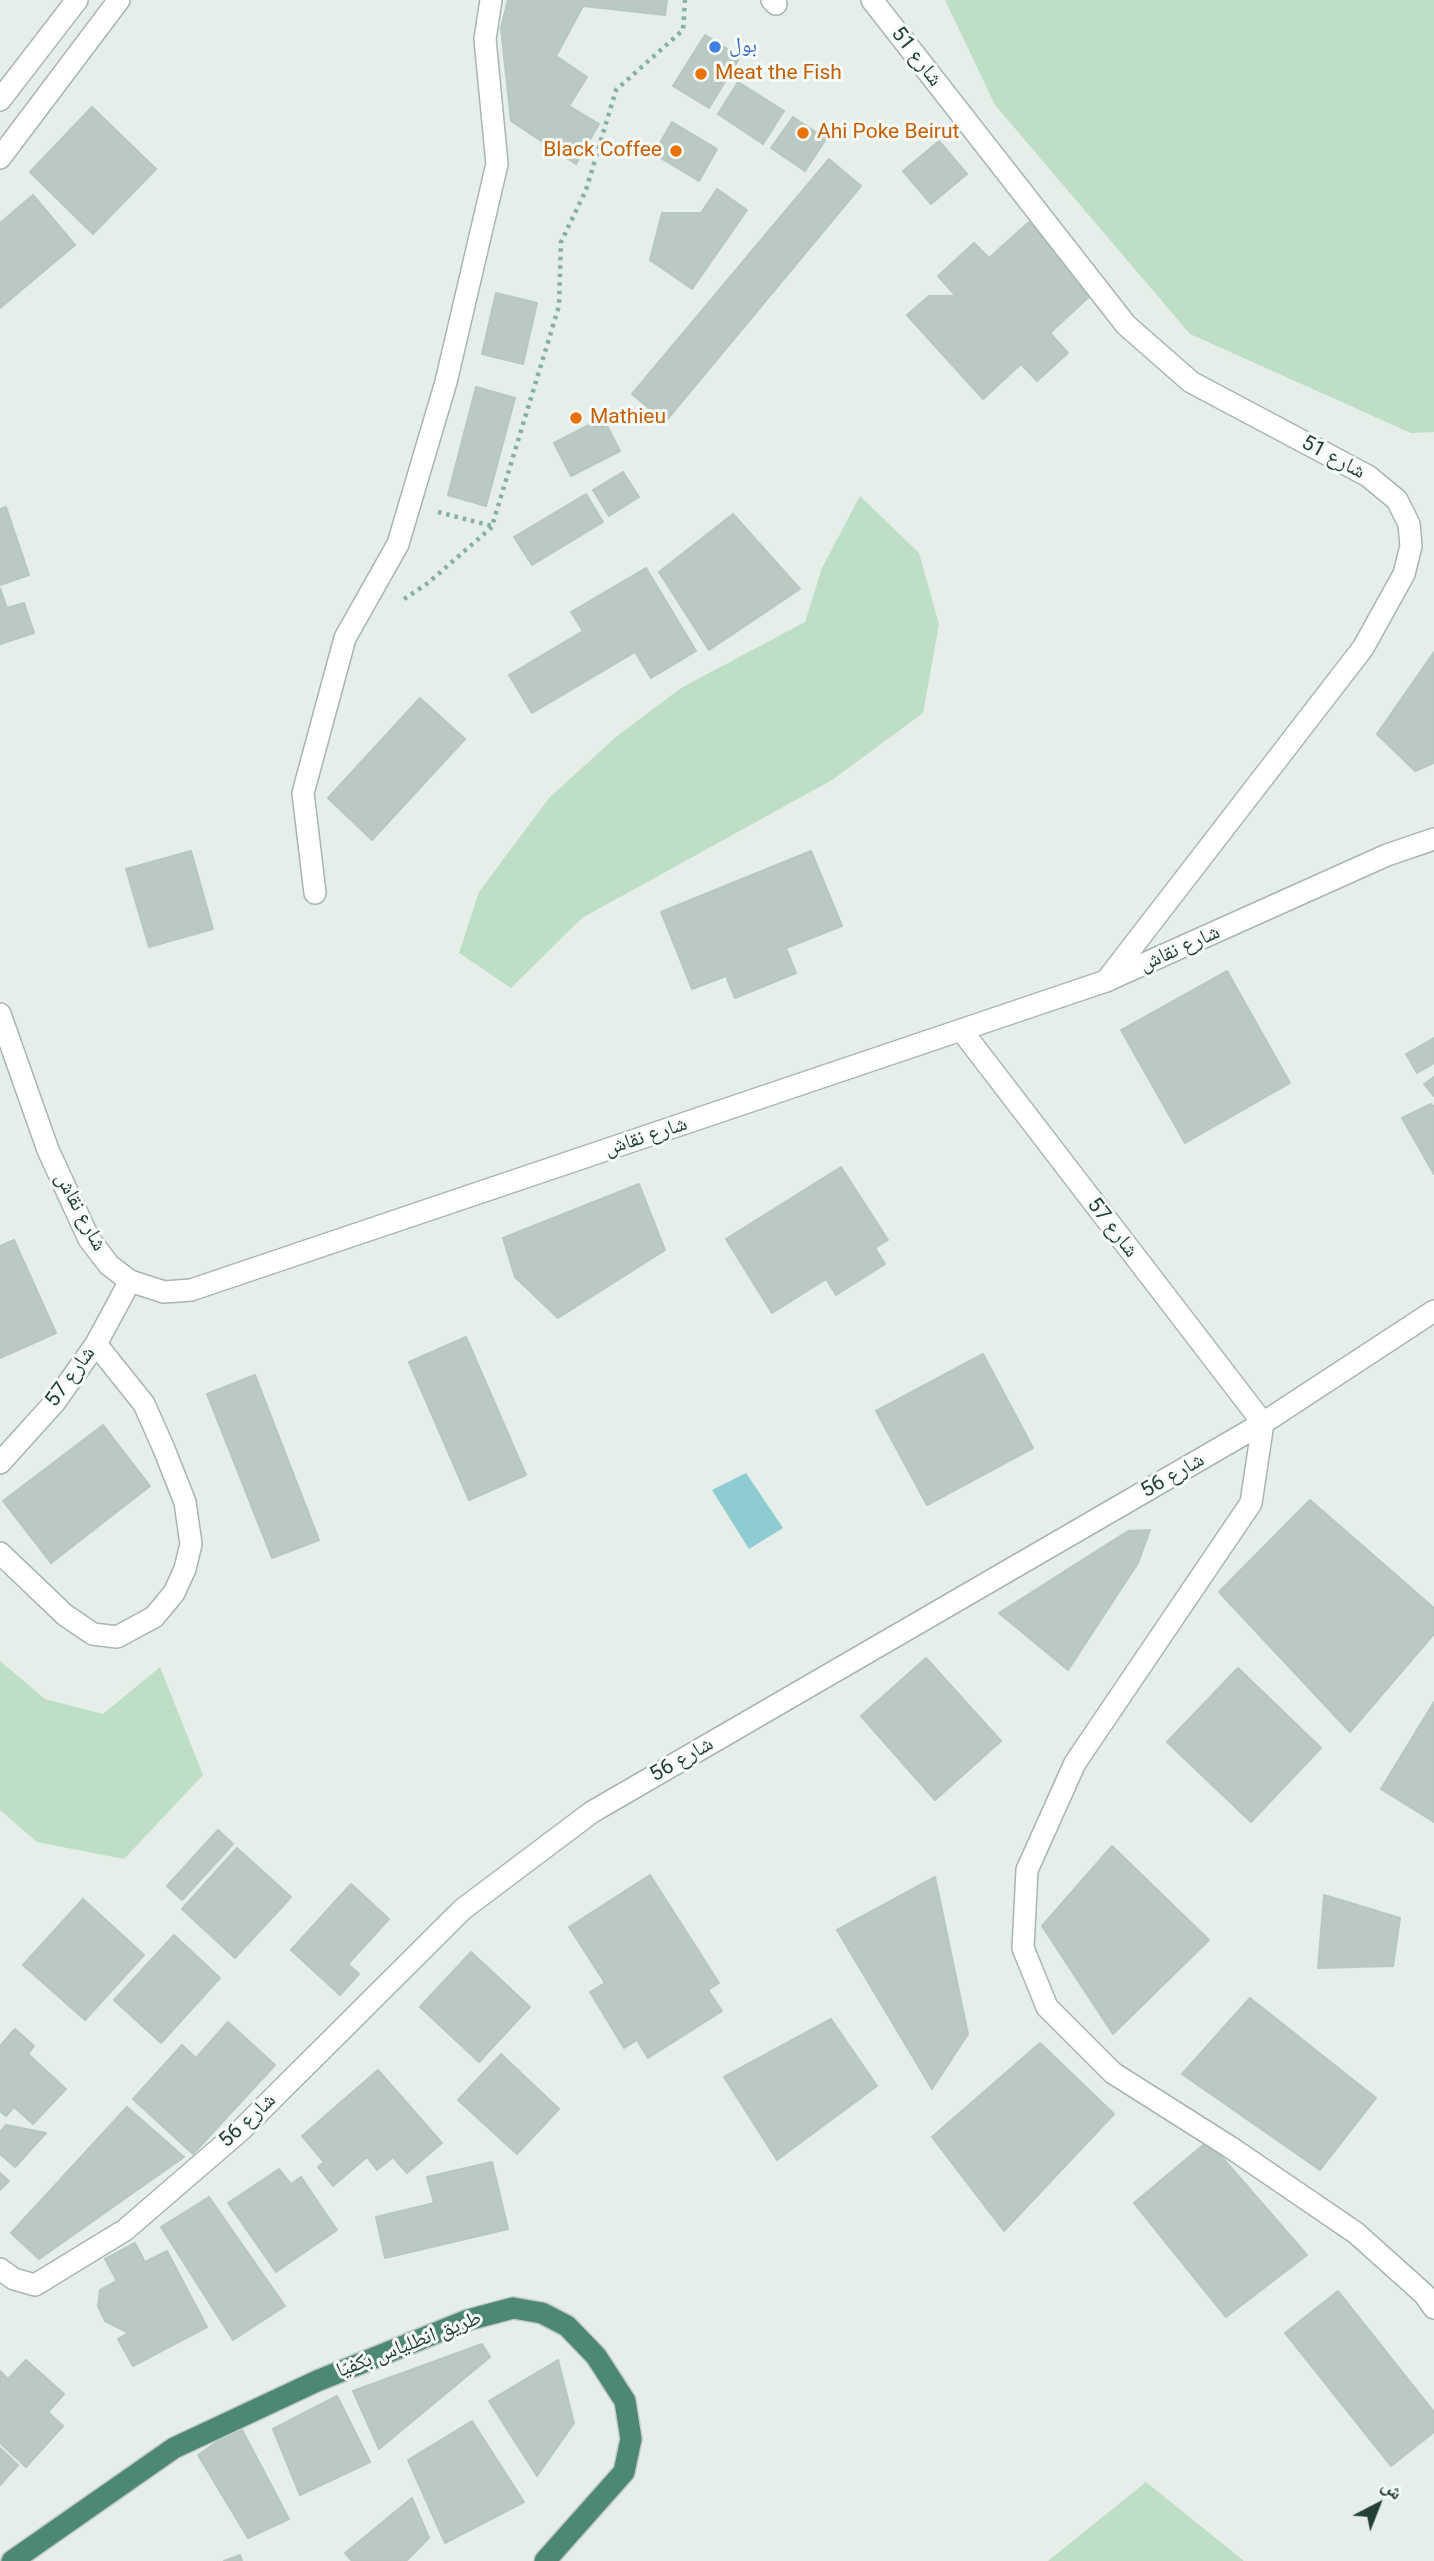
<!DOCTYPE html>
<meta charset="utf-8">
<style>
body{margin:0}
#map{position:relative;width:1434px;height:2561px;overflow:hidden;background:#e5eee9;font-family:Roboto,"Noto Naskh Arabic",sans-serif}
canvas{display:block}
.north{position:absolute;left:1343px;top:2470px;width:70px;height:70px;-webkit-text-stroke:5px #f6faf8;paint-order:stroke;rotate:42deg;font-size:19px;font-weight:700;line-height:28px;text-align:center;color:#244036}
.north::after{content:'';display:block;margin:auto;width:24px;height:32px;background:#244036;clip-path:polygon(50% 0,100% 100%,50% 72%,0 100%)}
</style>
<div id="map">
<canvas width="1434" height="2561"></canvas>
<div class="north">ش</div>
</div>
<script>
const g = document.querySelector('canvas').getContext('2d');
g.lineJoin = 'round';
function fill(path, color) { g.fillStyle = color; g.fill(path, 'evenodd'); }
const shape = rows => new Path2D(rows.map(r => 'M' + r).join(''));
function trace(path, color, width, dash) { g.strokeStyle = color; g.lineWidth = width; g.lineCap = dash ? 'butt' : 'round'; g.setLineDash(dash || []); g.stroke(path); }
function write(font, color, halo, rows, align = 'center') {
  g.font = font + ' Roboto,"Noto Naskh Arabic",sans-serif'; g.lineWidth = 6; g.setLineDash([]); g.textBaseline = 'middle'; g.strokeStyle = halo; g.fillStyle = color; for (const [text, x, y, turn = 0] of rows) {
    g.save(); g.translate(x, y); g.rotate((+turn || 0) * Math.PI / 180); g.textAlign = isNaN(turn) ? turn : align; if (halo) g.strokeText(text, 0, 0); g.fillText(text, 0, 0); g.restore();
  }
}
const green = shape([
 [945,0,1434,0,1434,432,1411,433,1190,334,995,105],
 [860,496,919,553,939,624,923,713,832,780,582,918,511,988,459,953,479,892,549,798,616,737,681,688,805,622,822,568],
 [0,1661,45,1699,103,1714,160,1667,203,1775,124,1859,37,1842,0,1810],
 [1146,2482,1244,2561,1048,2561]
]);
const water = shape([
 [746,1473,783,1528,749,1549,712,1490]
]);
const building = shape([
 [508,0,667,0,665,15,583,6,556,56,587,77,569,106,599,124,576,164,511,121,501,28,508,0],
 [705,35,740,57,709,108,673,86,705,35],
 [738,82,784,111,763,144,718,114,738,82],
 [92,107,156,169,93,234,30,172,92,107],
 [793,117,826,139,805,171,771,148,793,117],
 [672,122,717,149,699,181,654,154,672,122],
 [939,141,967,174,931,204,903,171,939,141],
 [829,159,861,186,665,422,632,394,829,159],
 [717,189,747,210,692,289,650,260,662,213,701,213,717,189],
 [33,195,75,245,0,308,0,223,33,195],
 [1029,222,1093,293,1050,333,1068,353,1037,381,1021,364,983,399,907,315,929,296,956,296,938,276,974,243,989,258,1029,222],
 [496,293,537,303,523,364,482,354,496,293],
 [476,387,515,398,486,506,448,495,476,387],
 [603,418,620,451,571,476,554,443,603,418],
 [623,472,639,497,609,516,593,490,623,472],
 [586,494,603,522,532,565,514,537,586,494],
 [6,507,29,575,0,585,0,509,6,507],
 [733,514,800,589,709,650,659,572,733,514],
 [646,568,696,651,651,678,635,652,532,713,509,675,583,631,571,612,646,568],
 [0,588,7,608,24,603,34,633,0,644,0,588],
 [1434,652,1434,763,1415,771,1377,734,1434,652],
 [420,698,465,739,372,840,328,798,420,698],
 [191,851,213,929,149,947,126,869,191,851],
 [811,851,842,926,786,948,796,973,735,998,726,976,692,989,661,912,811,851],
 [1227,971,1290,1083,1185,1143,1121,1030,1227,971],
 [1434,1038,1434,1063,1417,1073,1406,1054,1434,1038],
 [1434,1077,1434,1096,1424,1084,1434,1077],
 [1431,1104,1434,1107,1434,1174,1402,1118,1431,1104],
 [841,1167,888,1240,875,1248,885,1264,836,1295,826,1279,772,1313,726,1239,841,1167],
 [639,1184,665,1250,558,1318,515,1277,503,1238,639,1184],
 [14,1240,56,1333,0,1358,0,1246,14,1240],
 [466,1337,526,1475,469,1500,409,1362,466,1337],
 [983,1354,1033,1448,927,1505,876,1411,983,1354],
 [255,1375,319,1540,272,1558,207,1394,255,1375],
 [103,1425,150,1486,51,1563,3,1501,103,1425],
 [1310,1500,1434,1608,1434,1634,1350,1732,1219,1592,1310,1500],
 [1150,1530,1138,1563,1068,1670,999,1613,1128,1531,1150,1530],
 [926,1658,1001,1741,935,1800,861,1716,926,1658],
 [1238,1668,1321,1748,1251,1822,1167,1742,1238,1668],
 [1434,1702,1434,1822,1381,1789,1434,1702],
 [218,1830,233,1844,182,1900,167,1886,218,1830],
 [1112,1846,1209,1940,1113,2034,1042,1926,1112,1846],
 [237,1848,291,1897,235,1958,182,1909,237,1848],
 [650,1875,719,1983,708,1990,722,2011,648,2058,637,2040,624,2048,590,1992,605,1983,569,1927,650,1875],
 [935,1877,968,2034,932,2089,837,1930,935,1877],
 [351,1884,389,1919,348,1964,359,1974,340,1995,291,1950,351,1884],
 [1324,1895,1400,1918,1393,1966,1318,1968,1324,1895],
 [83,1899,144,1955,85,2020,23,1965,83,1899],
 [174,1935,220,1978,161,2043,114,2000,174,1935],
 [471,1952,530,2007,479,2062,420,2007,471,1952],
 [1250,1998,1376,2098,1320,2170,1182,2074,1250,1998],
 [831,2019,877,2086,777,2160,724,2077,831,2019],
 [228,2022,275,2065,193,2154,133,2099,182,2045,196,2058,228,2022],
 [15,2029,34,2046,28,2054,66,2089,33,2124,14,2107,6,2116,0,2111,0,2046,15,2029],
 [1040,2043,1114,2114,1004,2231,932,2137,1040,2043],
 [501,2054,559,2109,517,2154,458,2100,501,2054],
 [378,2070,442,2143,407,2173,393,2157,377,2170,367,2157,333,2186,318,2167,324,2162,302,2136,378,2070],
 [127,2107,184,2157,39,2259,11,2233,127,2107],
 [6,2125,46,2133,15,2167,0,2154,0,2132,6,2125],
 [1208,2141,1307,2255,1226,2317,1134,2203,1208,2141],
 [492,2162,508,2229,385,2258,376,2217,434,2203,427,2177,492,2162],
 [279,2169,291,2184,301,2177,337,2230,276,2272,228,2203,279,2169],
 [0,2173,9,2181,0,2190,0,2173],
 [209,2197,285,2306,233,2340,161,2227,209,2197],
 [135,2243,145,2262,167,2251,207,2327,133,2366,118,2339,129,2333,105,2321,98,2306,100,2290,117,2281,105,2259,135,2243],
 [1338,2291,1434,2412,1434,2432,1391,2466,1285,2333,1338,2291],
 [482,2344,490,2357,379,2449,353,2391,482,2344],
 [26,2360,64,2394,48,2412,63,2426,26,2467,0,2443,0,2371,8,2379,26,2360],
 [558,2360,574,2423,537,2476,489,2401,558,2360],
 [337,2396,370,2462,300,2495,273,2429,337,2396],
 [472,2421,524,2502,445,2543,408,2460,472,2421],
 [240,2426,289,2519,248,2538,198,2455,240,2426],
 [0,2448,18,2465,0,2485,0,2448],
 [412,2498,429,2538,406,2561,352,2561,345,2553,412,2498],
 [240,2555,242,2561,224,2561,240,2555]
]);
const path = shape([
 [438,512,492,526,559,306,561,242,586,190,616,90,683,30,685,0],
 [404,599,428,583,492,527]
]);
const service = shape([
 [772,0,776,4],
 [315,893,303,793,345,638,398,544,446,382,497,164,485,39,491,0]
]);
const minor = shape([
 [872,0,1126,325,1191,382,1368,476,1397,500,1409,524,1411,546,1404,574,1363,648,1106,981],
 [962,1031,1263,1423,1251,1503,1075,1763,1027,1870,1023,1948,1047,2007,1113,2073,1230,2147,1356,2233,1424,2294,1434,2308],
 [0,1463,55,1402,96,1344,130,1281],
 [0,1553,65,1615,93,1634,117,1637,154,1617,174,1593,185,1569,191,1544,185,1502,164,1449,144,1404,96,1344],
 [0,2269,14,2279,35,2285,125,2230,241,2130,463,1909,592,1812,1263,1423,1434,1311]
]);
const tertiary = shape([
 [0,100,77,0],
 [0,158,119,0],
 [0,1014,48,1150,89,1239,109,1265,130,1281,164,1292,191,1290,1106,981,1387,855,1434,839]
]);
const trunk = shape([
 [12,2561,174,2448,317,2381,468,2320,513,2308,542,2313,567,2326,596,2356,625,2401,631,2439,624,2472,545,2561]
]);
const markers = [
 [715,47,7,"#3f7fe0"],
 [701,74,7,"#e8710a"],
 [803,133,7,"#e8710a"],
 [676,151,7,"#e8710a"],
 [576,418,7,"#e8710a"]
];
const shopNames = [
 ["بول",729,47]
];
const streetNames = [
 ["شارع 51",916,57,52],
 ["شارع 51",1333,458,28],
 ["شارع نقاش",1180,949,-24],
 ["شارع نقاش",646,1137,-18],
 ["شارع نقاش",80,1212,62],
 ["شارع 57",1112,1228,52],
 ["شارع 57",71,1377,-54],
 ["شارع 56",1173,1476,-30],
 ["شارع 56",682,1760,-30],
 ["شارع 56",248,2121,-43],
 ["طريق انطلياس بكفيّا",409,2345,-21]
];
const foodNames = [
 ["Meat the Fish",715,74],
 ["Ahi Poke Beirut",817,133],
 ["Black Coffee",662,151,"right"],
 ["Mathieu",590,418]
];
fill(green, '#bedec5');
fill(water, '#8eccd1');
fill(building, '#bac9c2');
trace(building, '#b7c8c0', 2);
trace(service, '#a7b6b0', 24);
trace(minor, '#a7b6b0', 24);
trace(tertiary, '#a7b6b0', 24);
trace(trunk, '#c2cac7', 24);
trace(path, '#86b1a0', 4.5, [3.5, 5]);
trace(service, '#fff', 21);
trace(minor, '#fff', 21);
trace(tertiary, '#fff', 21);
trace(trunk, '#4d8776', 21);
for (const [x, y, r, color] of markers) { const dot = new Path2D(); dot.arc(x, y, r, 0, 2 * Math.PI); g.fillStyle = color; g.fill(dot); trace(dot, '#f6faf8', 2.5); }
write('21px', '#366cbe', '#f6faf8', shopNames, 'left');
write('21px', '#244036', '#f6faf8', streetNames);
write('21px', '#c56008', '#f6faf8', foodNames, 'left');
</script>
